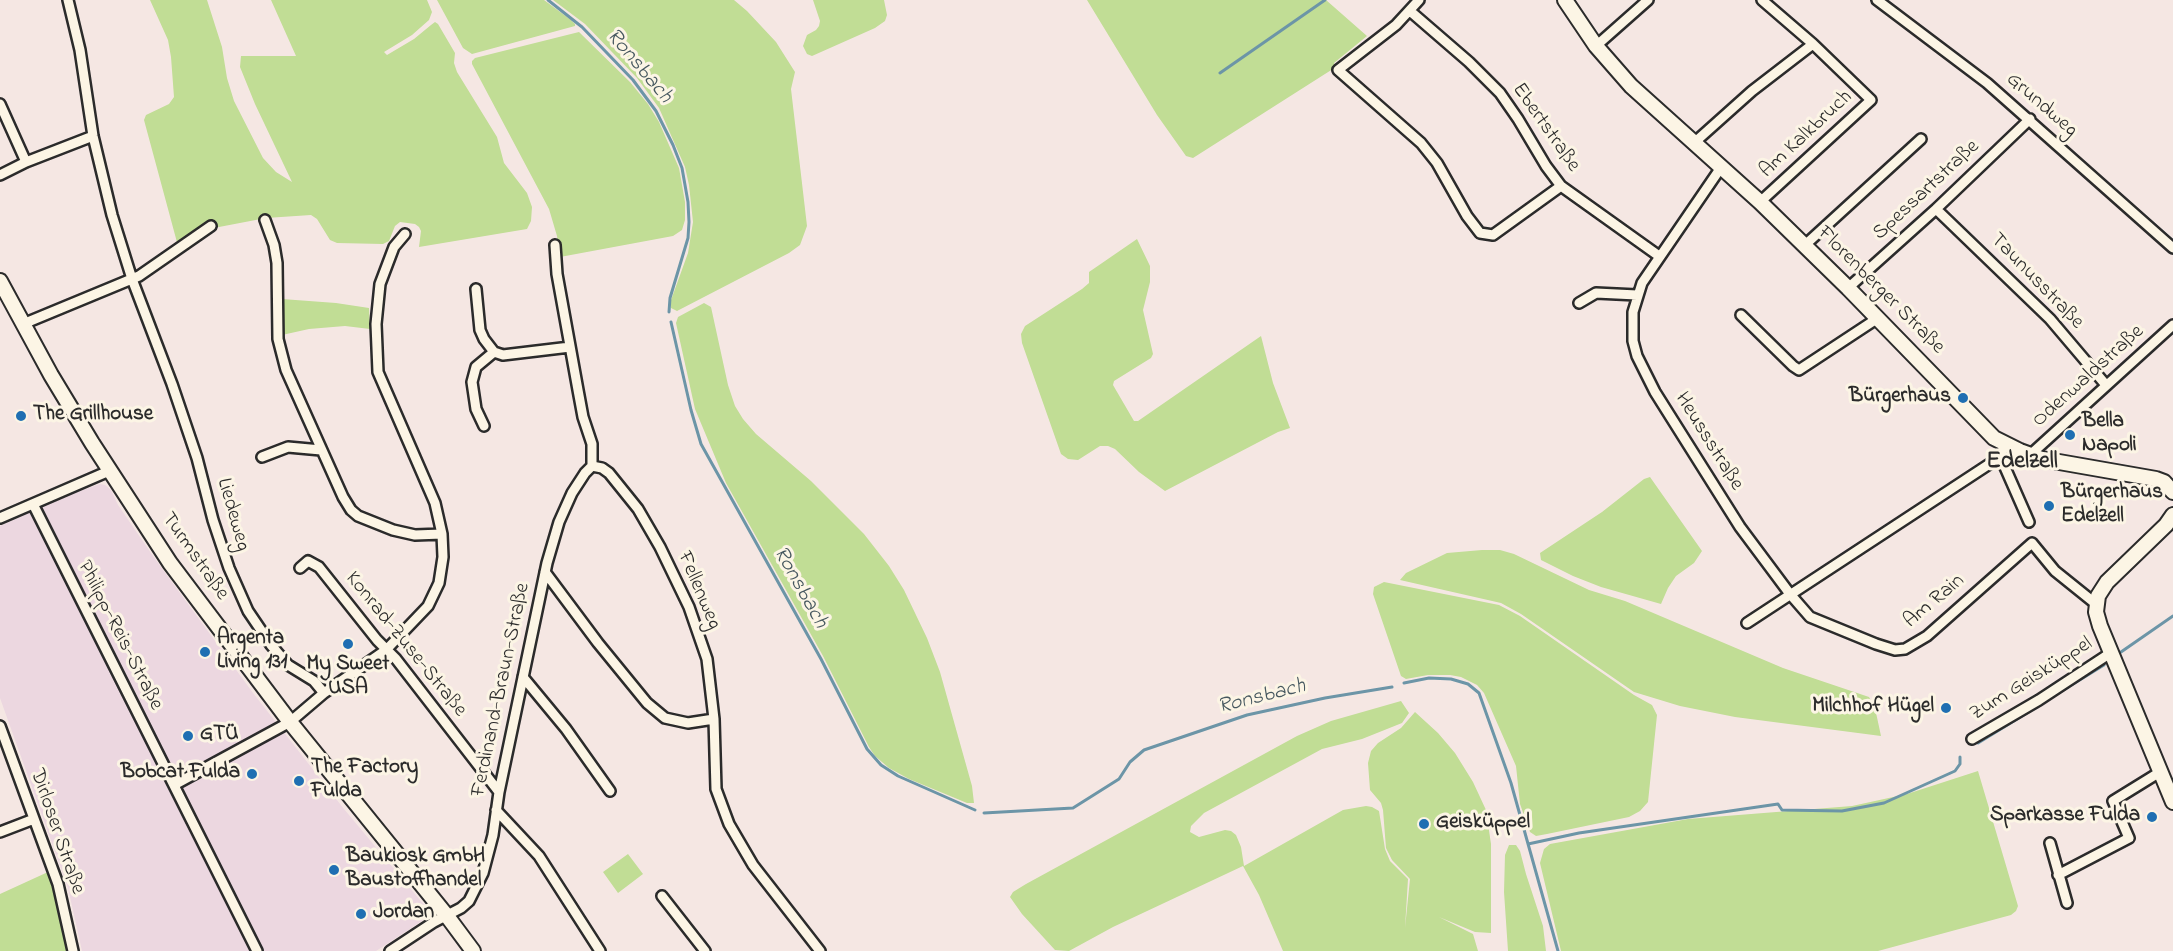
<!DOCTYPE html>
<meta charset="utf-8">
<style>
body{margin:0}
canvas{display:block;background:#f5e7e3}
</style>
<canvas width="2173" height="951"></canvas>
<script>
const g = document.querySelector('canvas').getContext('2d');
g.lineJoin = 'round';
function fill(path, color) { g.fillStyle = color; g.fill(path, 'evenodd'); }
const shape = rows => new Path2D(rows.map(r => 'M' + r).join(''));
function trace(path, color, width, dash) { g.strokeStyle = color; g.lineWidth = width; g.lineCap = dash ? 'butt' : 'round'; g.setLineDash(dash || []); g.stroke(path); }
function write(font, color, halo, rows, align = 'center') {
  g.font = font + ' "Indie Flower",sans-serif'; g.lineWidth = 6; g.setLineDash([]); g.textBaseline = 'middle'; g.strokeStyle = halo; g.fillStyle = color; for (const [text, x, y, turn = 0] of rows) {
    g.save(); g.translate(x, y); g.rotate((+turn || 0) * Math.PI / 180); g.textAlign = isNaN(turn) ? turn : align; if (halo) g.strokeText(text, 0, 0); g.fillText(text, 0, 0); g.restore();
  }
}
const built = shape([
 [100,484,105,485,111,490,118,505,153,556,253,693,344,809,424,905,427,914,422,921,376,951,82,951,68,888,0,698,0,526,74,493]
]);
const green = shape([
 [150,0,207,0,222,47,227,78,234,101,263,158,276,172,292,182,255,104,240,67,241,56,296,56,271,0,427,0,432,12,429,20,412,35,384,52,387,55,414,39,431,25,435,22,438,24,455,53,454,63,457,72,497,137,504,163,527,193,532,207,531,221,527,229,419,247,421,231,419,227,415,224,400,222,395,226,389,241,383,244,337,243,330,240,317,219,311,215,266,218,219,227,210,224,178,246,144,120,146,115,169,104,174,97,171,57,168,40],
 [437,0,544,0,571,20,575,24,575,26,472,54,463,48],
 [553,0,734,0,747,11,776,42,795,72,791,89,807,226,800,245,789,253,677,311,671,308,671,300,688,253,693,222,689,185,685,167,659,108,637,78,585,24],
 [813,0,884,0,887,15,885,21,875,28,812,56,807,54,803,46,807,35,816,30,819,26,820,21],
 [1087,0,1326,0,1367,36,1334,63,1336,67,1193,158,1186,156,1157,115],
 [579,32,630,82,648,104,659,122,679,168,685,202,685,220,682,230,673,236,560,257,557,236,549,209,472,64,472,61,475,58],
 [1137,239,1150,266,1150,282,1143,310,1153,354,1151,358,1114,381,1113,385,1134,421,1138,421,1261,336,1273,383,1290,428,1278,432,1165,491,1139,472,1115,449,1108,446,1100,446,1078,460,1068,459,1061,454,1022,343,1021,334,1025,326,1082,289,1089,283,1089,272],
 [282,299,336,303,369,308,370,329,345,326,309,329,282,335],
 [704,303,711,307,728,385,735,406,743,419,756,434,811,481,864,534,889,566,904,590,927,638,940,672,972,786,974,803,967,803,909,779,889,768,875,756,869,747,823,656,726,483,695,409,676,323,678,317],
 [1650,477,1702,551,1694,563,1676,576,1668,588,1661,604,1601,587,1573,576,1541,560,1540,553,1602,512,1644,479],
 [1482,550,1500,550,1514,554,1589,590,1625,601,1783,668,1869,697,1875,708,1881,736,1735,717,1680,706,1634,692,1521,614,1501,603,1400,580,1406,573,1447,553],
 [1384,582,1499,605,1520,616,1634,695,1652,705,1657,715,1648,802,1640,811,1629,817,1547,834,1536,836,1530,832,1520,804,1516,766,1484,693,1477,685,1461,677,1450,675,1428,675,1406,679,1401,676,1373,594,1374,587],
 [1401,701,1409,713,1402,723,1362,739,1322,749,1204,813,1191,826,1190,832,1199,837,1225,830,1231,831,1236,835,1241,847,1244,866,1343,810,1366,806,1372,807,1379,811,1385,849,1390,861,1408,879,1405,928,1410,879,1392,860,1386,848,1383,810,1381,803,1370,790,1368,763,1371,751,1378,743,1401,728,1415,712,1438,733,1455,753,1473,782,1486,810,1491,844,1491,933,1475,932,1439,917,1473,934,1478,951,1283,951,1259,895,1243,866,1113,927,1069,951,1055,950,1022,914,1010,897,1013,892,1026,884,1297,736,1331,721],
 [1978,771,2018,906,2016,911,2011,915,1878,951,1561,951,1540,863,1544,849,1550,844,1688,819,1852,806,1907,794],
 [1509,845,1516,845,1520,851,1526,874,1543,926,1546,951,1508,951,1504,892,1505,855],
 [628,854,643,874,618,893,603,872],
 [48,872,55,891,67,951,0,951,0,894]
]);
const stream = shape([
 [548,0,582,27,633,80,656,111,673,145,682,168,688,202,689,222,688,238,670,298,669,312],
 [1885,0,1972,66],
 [1220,73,1325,0],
 [1991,81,2173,241],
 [671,322,691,410,701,444,821,659,867,749,881,765,898,776,975,810],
 [2121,652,2173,616],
 [1404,683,1429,678,1451,679,1468,684,1479,693,1511,783,1558,951],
 [2047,700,2104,665],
 [1978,743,2035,708],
 [984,813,1073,808,1119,779,1130,762,1144,750,1247,715,1325,698,1392,687],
 [1528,844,1579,833,1778,804,1782,810,1842,811,1884,803,1955,771,1960,764,1960,757]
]);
const street = shape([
 [68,0,80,50,93,136,112,215,132,279,172,384,197,458,213,520,229,568,248,611,271,645,288,665,314,681,324,693,290,722,174,785],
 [1419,0,1396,25,1338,70,1421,143,1437,163,1467,216,1480,233,1493,235,1561,186],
 [1877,0,1987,83,2173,248],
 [1410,11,1469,62,1500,93,1518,119,1546,166,1561,186,1659,256],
 [1596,46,1648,0],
 [0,104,26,162],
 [1695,142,1752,91,1813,44],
 [1722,166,1642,283,1633,312,1633,341,1637,356,1655,392,1740,527,1790,594,1810,617,1876,644,1895,650,1905,649,1927,636,2032,543,2055,571,2096,604],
 [0,175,26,162,93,136],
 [1760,202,1871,100,1813,44,1762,0],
 [1936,209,2050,319,2106,385],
 [265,220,274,245,277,263,278,339,286,370,343,497,351,510,358,516,393,530,415,535,442,534],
 [555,245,557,274,578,390,583,417,592,444,592,466],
 [1805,245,1921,139],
 [1848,288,1936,209,2030,119],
 [476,289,480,330,484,339,494,352],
 [1579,303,1596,293,1637,295],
 [1741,315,1793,366,1799,370,1878,318],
 [23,324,139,276,211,226],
 [484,426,476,409,472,382,476,367,494,352,503,355,570,347],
 [2030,455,2173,325],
 [2000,456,2029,522],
 [262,457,288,447,321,450],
 [592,466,602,468,609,473,638,509,660,547,689,607,707,659,714,719,716,789,729,824,753,865,820,951],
 [33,504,257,951],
 [0,518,109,471],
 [300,568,308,561,319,567,377,640,396,659,499,792],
 [545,572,598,643,647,703,665,718,688,723,714,719],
 [1747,623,1994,461,2007,445],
 [523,677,566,729,610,791],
 [324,693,386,650,428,606,439,583,443,557,442,534,435,503,378,372,376,324,380,284,394,247,405,234],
 [0,726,58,884,73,951],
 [1972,739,2039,700,2112,652],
 [496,810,539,856,600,951],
 [0,832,34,819],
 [2050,843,2067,903],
 [2058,875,2129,838,2113,801,2160,772],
 [662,896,705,951],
 [390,951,434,922,461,908,469,901,483,873,493,835,499,792,547,563,559,522,572,493,585,473,592,466]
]);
const secondary = shape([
 [1565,0,1596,46,1631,86,1760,202,1848,288,1994,438,2020,451,2042,459,2156,479,2164,482,2173,492],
 [0,281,51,375,92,443,170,563,290,722,447,916,473,951],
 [2173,515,2166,525,2107,582,2098,596,2096,612,2100,626,2173,802]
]);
const markers = [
 [1963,398,6,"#1f6fb2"],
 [21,416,6,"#1f6fb2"],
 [2070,435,6,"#1f6fb2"],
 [2049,506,6,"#1f6fb2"],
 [348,644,6,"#1f6fb2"],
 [205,652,6,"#1f6fb2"],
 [1946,708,6,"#1f6fb2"],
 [188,736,6,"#1f6fb2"],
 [252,774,6,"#1f6fb2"],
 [299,781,6,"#1f6fb2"],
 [2152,817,6,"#1f6fb2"],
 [1424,824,6,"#1f6fb2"],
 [334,870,6,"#1f6fb2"],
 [361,914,6,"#1f6fb2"]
];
const streetNames = [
 ["Grundweg",2041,106,41],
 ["Ebertstraße",1545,128,55],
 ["Am Kalkbruch",1807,135,-43],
 ["Spessartstraße",1927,191,-43],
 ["Taunusstraße",2036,282,46],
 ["Florenberger Straße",1880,291,45],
 ["Odenwaldstraße",2089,377,-42],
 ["Heussstraße",1708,442,58],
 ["Liedeweg",232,515,74],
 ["Turmstraße",194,557,55],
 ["Fellenweg",698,591,67],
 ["Am Rain",1935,602,-40],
 ["Philipp-Reis-Straße",119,636,63],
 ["Konrad-Zuse-Straße",405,645,51],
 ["Zum Geisküppel",2032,680,-32],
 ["Ferdinand-Braun-Straße",502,690,-78],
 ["Dirloser Straße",56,832,71]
];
const poiNames = [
 ["Bürgerhaus",1951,398,"right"],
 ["The Grillhouse",33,416],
 ["Bella",2082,423],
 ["Napoli",2082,447],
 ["Bürgerhaus",2061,494],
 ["Edelzell",2061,518],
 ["Argenta",217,640],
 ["Living 131",217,664],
 ["My Sweet",348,666,"center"],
 ["USA",348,690,"center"],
 ["Milchhof Hügel",1934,708,"right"],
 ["GTÜ",200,736],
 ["The Factory",311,769],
 ["Fulda",311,793],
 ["Bobcat Fulda",240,774,"right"],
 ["Sparkasse Fulda",2140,817,"right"],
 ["Geisküppel",1436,824],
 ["Baukiosk GmbH",346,858],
 ["Baustoffhandel",346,882],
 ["Jordan",373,914]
];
const waterNames = [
 ["Ronsbach",638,67,50],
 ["Ronsbach",799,588,61],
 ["Ronsbach",1262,698,-14]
];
const quarterNames = [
 ["Edelzell",2022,463]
];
fill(built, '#ecd7e0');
fill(green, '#c1dd95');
trace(stream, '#6c95a7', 3);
trace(street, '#2b2b2b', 14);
trace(secondary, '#2b2b2b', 18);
trace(street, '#fcf5e5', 9);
trace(secondary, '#fcf5e5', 14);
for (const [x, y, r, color] of markers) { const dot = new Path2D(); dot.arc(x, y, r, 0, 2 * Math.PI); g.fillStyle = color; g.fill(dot); trace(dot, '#fcf5e5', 2); }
write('21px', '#2b2b2b', '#fcf5e5', streetNames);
write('bold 21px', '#2b2b2b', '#fcf5e5', poiNames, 'left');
write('italic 22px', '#46575f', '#fcf5e5', waterNames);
write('bold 24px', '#2b2b2b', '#fcf5e5', quarterNames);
</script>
